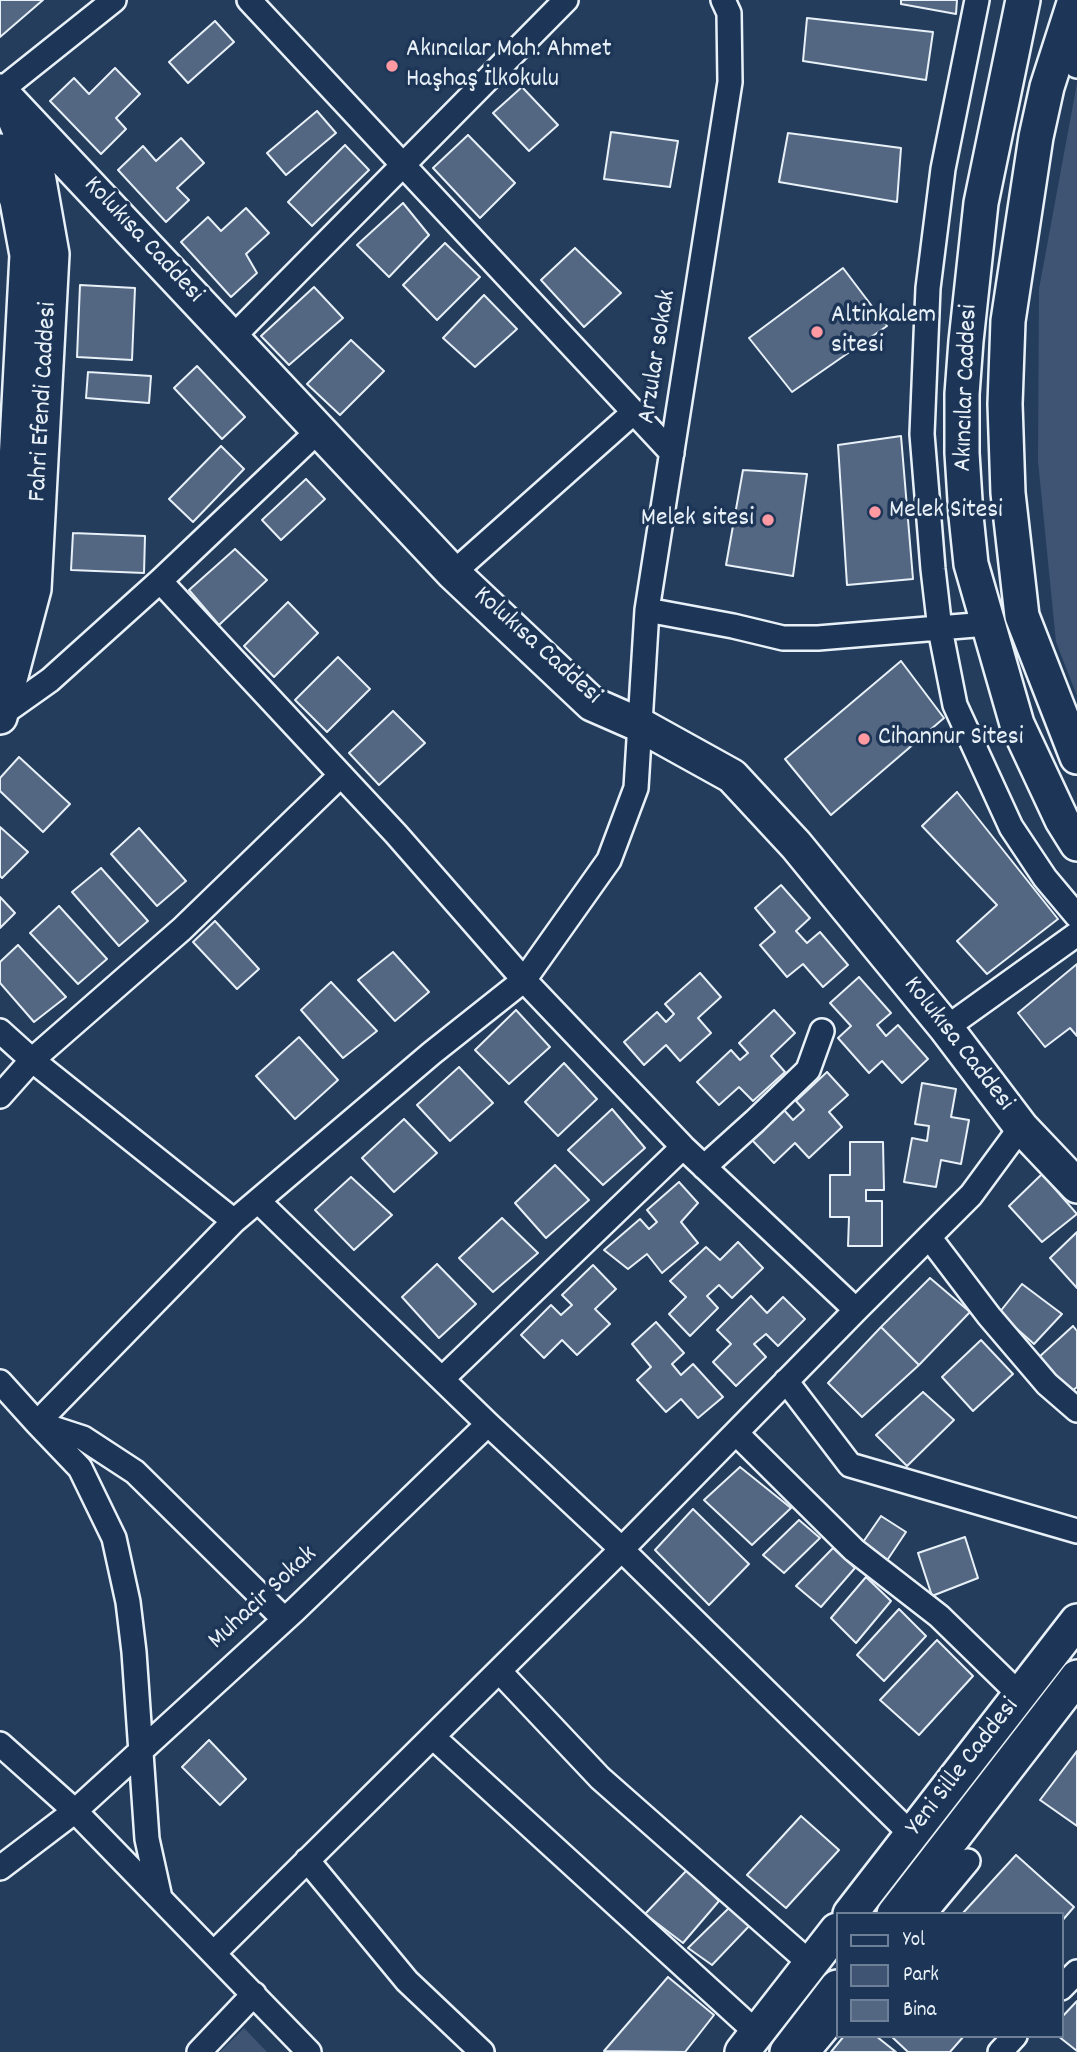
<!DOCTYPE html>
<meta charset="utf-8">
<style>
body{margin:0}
#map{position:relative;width:1077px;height:2052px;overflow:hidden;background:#253d5d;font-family:Dekko,sans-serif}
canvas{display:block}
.legend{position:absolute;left:836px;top:1912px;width:228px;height:126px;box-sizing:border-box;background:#1d3557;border:2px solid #6e8097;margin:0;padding:9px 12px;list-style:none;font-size:21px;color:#e8f1f8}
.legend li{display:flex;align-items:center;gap:14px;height:35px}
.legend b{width:35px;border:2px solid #6e8097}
</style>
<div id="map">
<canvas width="1077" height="2052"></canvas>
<ul class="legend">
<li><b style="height:9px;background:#1d3557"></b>Yol</li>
<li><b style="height:19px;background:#3e5472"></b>Park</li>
<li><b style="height:19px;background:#536782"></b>Bina</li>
</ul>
</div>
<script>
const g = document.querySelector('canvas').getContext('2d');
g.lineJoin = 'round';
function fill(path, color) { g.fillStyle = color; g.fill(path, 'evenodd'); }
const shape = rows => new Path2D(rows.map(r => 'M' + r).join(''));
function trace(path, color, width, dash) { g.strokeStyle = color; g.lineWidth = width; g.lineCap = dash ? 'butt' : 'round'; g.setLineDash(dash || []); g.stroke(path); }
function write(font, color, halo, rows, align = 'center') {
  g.font = font + ' Dekko,sans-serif'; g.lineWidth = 7; g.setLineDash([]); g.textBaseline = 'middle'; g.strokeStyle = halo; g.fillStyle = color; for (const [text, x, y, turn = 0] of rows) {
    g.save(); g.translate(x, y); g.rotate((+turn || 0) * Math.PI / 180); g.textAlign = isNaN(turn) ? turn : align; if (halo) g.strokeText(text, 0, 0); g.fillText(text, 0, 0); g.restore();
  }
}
const green = shape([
 [1077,83,1077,696,1056,642,1038,461,1039,289],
 [244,2028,267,2052,220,2052]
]);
const building = shape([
 [0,0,43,0,0,37,0,0],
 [901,0,957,0,956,14,901,4,901,0],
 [807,18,933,32,926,80,803,61,807,18],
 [215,21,234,42,188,83,169,62,215,21],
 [115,68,140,94,116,118,126,129,101,154,50,101,74,78,89,94,115,68],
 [522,87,558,125,529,151,493,113,522,87],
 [317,111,336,133,286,175,267,153,317,111],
 [611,132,678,141,670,187,604,179,611,132],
 [788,133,901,148,897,202,779,182,788,133],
 [468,135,515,183,480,218,433,168,468,135],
 [181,138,204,163,177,188,189,200,166,222,118,170,143,146,156,161,181,138],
 [345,145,369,170,312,226,288,202,345,145],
 [403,203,429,235,389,277,357,245,403,203],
 [246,208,269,233,246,254,257,273,231,297,181,242,208,217,221,231,246,208],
 [445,243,480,277,437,320,403,285,445,243],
 [575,248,621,293,584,327,541,280,575,248],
 [843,268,887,326,792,392,749,338,843,268],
 [80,285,135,288,132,360,77,357,80,285],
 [314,287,343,318,289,365,261,336,314,287],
 [484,295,517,329,475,367,443,338,484,295],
 [351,340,384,371,340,415,307,384,351,340],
 [197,366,245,417,222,439,174,388,197,366],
 [88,372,151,376,149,403,86,398,88,372],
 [901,436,913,579,847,585,838,445,901,436],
 [221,446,244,469,193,522,169,499,221,446],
 [743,470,807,474,793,576,726,565,743,470],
 [306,479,325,499,281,540,262,520,306,479],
 [73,533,145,536,144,573,71,570,73,533],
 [235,549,267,580,219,625,189,590,235,549],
 [288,602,318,633,274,677,244,646,288,602],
 [338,657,370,689,327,732,295,700,338,657],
 [901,661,944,718,831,815,785,759,901,661],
 [393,711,425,743,379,785,349,753,393,711],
 [19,757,70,804,43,832,0,791,0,778,19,757],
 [957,792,1058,919,987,974,957,941,997,905,922,826,957,792],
 [0,827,28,852,2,878,0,876,0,827],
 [139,828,186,881,157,906,111,854,139,828],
 [101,868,148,921,119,946,72,892,101,868],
 [781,885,810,918,796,931,807,943,820,932,848,965,823,987,803,964,787,977,760,945,775,932,755,908,781,885],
 [0,897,15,913,0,928,0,897],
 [59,906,107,959,78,984,30,933,59,906],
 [215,921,259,969,237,989,193,942,215,921],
 [18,945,66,997,34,1022,0,983,0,962,18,945],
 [393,952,429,992,395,1021,358,980,393,952],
 [1077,964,1077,1036,1070,1028,1045,1047,1018,1013,1077,964],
 [700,973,721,997,698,1018,711,1033,680,1061,666,1045,644,1065,624,1042,657,1012,666,1022,674,1014,665,1004,700,973],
 [859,977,891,1013,877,1025,886,1036,898,1025,928,1059,902,1083,882,1061,869,1073,838,1038,851,1026,830,1003,859,977],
 [331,982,377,1031,343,1058,301,1010,331,982],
 [516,1010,550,1047,509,1084,475,1050,516,1010],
 [774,1010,795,1033,771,1056,785,1072,753,1101,739,1087,719,1105,697,1082,731,1050,740,1060,748,1053,739,1043,774,1010],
 [299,1037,338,1080,295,1119,256,1076,299,1037],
 [564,1063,597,1099,558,1136,525,1102,564,1063],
 [459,1067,493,1103,450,1141,417,1105,459,1067],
 [827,1072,848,1095,829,1112,842,1127,809,1158,795,1143,774,1163,752,1140,784,1110,793,1120,804,1110,796,1101,827,1072],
 [922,1083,956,1089,951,1117,969,1120,961,1164,941,1160,936,1187,904,1182,912,1138,927,1141,929,1126,915,1124,922,1083],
 [612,1109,645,1148,603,1185,568,1150,612,1109],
 [404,1119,437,1153,394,1192,362,1158,404,1119],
 [850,1142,883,1142,884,1190,866,1190,866,1201,882,1201,882,1246,848,1246,849,1217,830,1217,830,1175,850,1175,850,1142],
 [555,1165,589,1200,546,1238,515,1203,555,1165],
 [1042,1174,1077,1214,1042,1242,1009,1206,1042,1174],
 [351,1177,392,1215,354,1250,315,1210,351,1177],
 [679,1182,698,1203,681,1222,698,1243,662,1273,647,1254,628,1269,604,1250,640,1219,649,1229,657,1222,647,1210,679,1182],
 [502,1218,538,1253,493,1292,459,1258,502,1218],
 [1077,1232,1077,1288,1050,1258,1077,1232],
 [738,1242,763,1268,732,1298,719,1285,707,1296,718,1308,690,1336,669,1314,686,1297,670,1281,706,1247,720,1260,738,1242],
 [437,1264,476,1304,439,1338,402,1297,437,1264],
 [593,1265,616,1289,595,1309,610,1324,577,1355,562,1340,544,1358,521,1335,551,1305,561,1315,572,1305,562,1295,593,1265],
 [930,1278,970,1312,919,1365,881,1327,930,1278],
 [1022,1284,1062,1314,1034,1344,999,1313,1022,1284],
 [751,1296,767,1313,783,1297,805,1319,778,1346,766,1334,754,1344,766,1357,736,1386,713,1362,731,1344,717,1330,751,1296],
 [656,1322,684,1353,672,1364,681,1375,693,1364,723,1397,698,1418,681,1399,666,1412,637,1380,651,1367,632,1344,656,1322],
 [1073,1326,1077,1331,1077,1387,1071,1392,1038,1358,1073,1326],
 [881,1327,919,1365,862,1417,828,1383,881,1327],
 [981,1340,1013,1374,973,1411,942,1377,981,1340],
 [923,1392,954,1420,907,1466,876,1435,923,1392],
 [740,1467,791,1508,752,1545,704,1500,740,1467],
 [693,1509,749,1564,709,1605,655,1550,693,1509],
 [881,1516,906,1532,884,1565,859,1548,881,1516],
 [799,1520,820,1538,784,1573,763,1555,799,1520],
 [965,1537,978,1578,932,1596,918,1553,965,1537],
 [833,1548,855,1568,821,1607,796,1586,833,1548],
 [866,1577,891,1601,856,1643,831,1618,866,1577],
 [899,1609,926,1636,884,1681,857,1655,899,1609],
 [937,1640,973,1676,919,1735,880,1700,937,1640],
 [209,1740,246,1779,220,1805,182,1767,209,1740],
 [1077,1751,1077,1826,1040,1800,1077,1751],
 [801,1816,839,1850,786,1908,747,1875,801,1816],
 [1016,1855,1074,1907,1061,1922,1061,1914,962,1914,1016,1855],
 [687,1870,719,1901,683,1943,645,1914,687,1870],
 [732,1905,752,1923,712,1965,688,1948,732,1905],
 [668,1977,714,2015,685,2052,604,2051,668,1977],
 [1077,2001,1077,2051,1058,2036,1061,2036,1061,2018,1077,2001],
 [844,2036,876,2036,896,2052,831,2052,844,2036],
 [891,2036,964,2036,950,2052,908,2052,891,2036]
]);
const street = shape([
 [249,0,672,453],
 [977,0,943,169,928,288,922,434,933,569,940,629,955,705,1011,827,1045,878,1077,916],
 [1063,32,1077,66],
 [0,91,114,0],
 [232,338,566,0],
 [453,573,634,412],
 [160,581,396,834,524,980,683,1147,856,1310],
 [647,610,733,626,783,638,818,638,987,624],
 [2,714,50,680,160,581,318,431],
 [946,1028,1077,934],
 [0,1031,32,1060,234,1221],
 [0,1096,32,1060,182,929,341,775],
 [704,1167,755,1121,808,1070,822,1031],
 [258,1201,488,1424,613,1541,912,1835],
 [929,1237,989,1316,1047,1384,1077,1410],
 [442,1379,683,1147],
 [786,1381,850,1465,1077,1531],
 [0,1382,37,1423,83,1438,135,1472,284,1619],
 [736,1433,854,1550,939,1616,1020,1695],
 [499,1671,600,1778,811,1964],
 [433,1737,757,2033],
 [0,1744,75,1811,309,2052],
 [307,1860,407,1981,482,2052],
 [0,1868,75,1811,295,1610,488,1424],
 [160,1898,147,1839,134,1652,128,1602,114,1538,80,1468,37,1423,234,1221,432,1053,524,980,609,860,636,788,647,610,730,82,729,13,723,0],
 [924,1914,968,1861],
 [214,1953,621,1550,856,1310,971,1195,1021,1127],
 [1061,1988,1077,1972],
 [199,2052,254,1994],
 [808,2052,837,2017],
 [1000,2052,1015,2036]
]);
const secondary = shape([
 [1023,0,981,203,966,341,962,394,962,453,966,516,971,564,1017,724,1062,820,1077,844],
 [1075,0,1047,87,1036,137,1008,321,1005,404,1008,493,1022,616,1077,757],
 [0,91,453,573,592,704,640,725,732,776,796,845,946,1028,1021,1127,1077,1186],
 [0,151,17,201,27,255,12,536,0,643],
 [0,717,34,589,52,254,38,175,13,115],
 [850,1914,1077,1621],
 [894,1914,1077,1677],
 [742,2052,837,1930],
 [787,2052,837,1987]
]);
const markers = [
 [392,66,7,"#ff9aa2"],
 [817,332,7,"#ff9aa2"],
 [875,512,7,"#ff9aa2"],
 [768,520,7,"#ff9aa2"],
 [864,739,7,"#ff9aa2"]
];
const poiNames = [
 ["Akıncılar Mah. Ahmet",406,51],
 ["Haşhaş İlkokulu",406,81],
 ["Altinkalem",831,317],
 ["sitesi",831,347],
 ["Melek Sitesi",889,512],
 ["Melek sitesi",754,520,"right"],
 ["Cihannur Sitesi",878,739]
];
const streetNames = [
 ["Kolukısa Caddesi",142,241,47],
 ["Arzular sokak",659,357,-81],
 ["Akıncılar Caddesi",968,388,-88],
 ["Fahri Efendi Caddesi",45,402,-87],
 ["Kolukısa Caddesi",536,647,42],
 ["Kolukısa Caddesi",957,1045,52],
 ["Muhacir Sokak",264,1599,-43],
 ["Yeni Sille Caddesi",964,1768,-52]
];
fill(green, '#3e5472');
fill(building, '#536782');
trace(building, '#e8f1f8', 2);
trace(street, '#e8f1f8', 28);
trace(secondary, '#e8f1f8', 38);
trace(street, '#1d3557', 23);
trace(secondary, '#1d3557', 33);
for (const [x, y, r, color] of markers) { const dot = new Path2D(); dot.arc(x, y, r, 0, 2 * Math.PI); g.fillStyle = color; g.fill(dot); trace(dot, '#1d3557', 2.5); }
write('26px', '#e8f1f8', '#1d3557', poiNames, 'left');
write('26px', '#e8f1f8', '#1d3557', streetNames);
</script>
